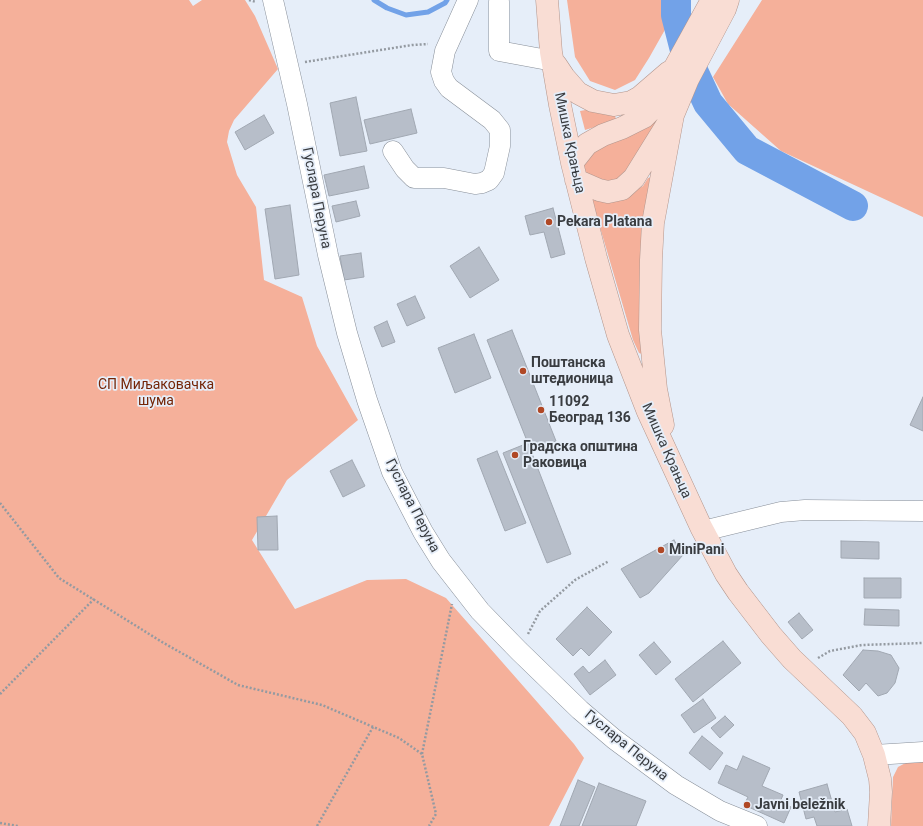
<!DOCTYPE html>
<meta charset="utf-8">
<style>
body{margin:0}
canvas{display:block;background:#e6eef9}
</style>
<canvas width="923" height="826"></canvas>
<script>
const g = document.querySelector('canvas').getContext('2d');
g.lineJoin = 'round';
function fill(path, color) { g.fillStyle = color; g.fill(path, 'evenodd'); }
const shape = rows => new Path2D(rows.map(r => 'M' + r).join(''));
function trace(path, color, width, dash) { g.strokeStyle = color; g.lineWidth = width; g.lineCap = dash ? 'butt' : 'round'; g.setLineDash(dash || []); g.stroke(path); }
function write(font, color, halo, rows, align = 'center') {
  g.font = font + ' Roboto,sans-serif'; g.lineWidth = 3.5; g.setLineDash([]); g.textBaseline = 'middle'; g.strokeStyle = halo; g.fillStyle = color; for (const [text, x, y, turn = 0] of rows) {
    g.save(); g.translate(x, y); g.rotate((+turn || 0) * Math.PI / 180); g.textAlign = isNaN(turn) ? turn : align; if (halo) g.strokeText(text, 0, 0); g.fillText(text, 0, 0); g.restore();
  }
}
const green = shape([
 [0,0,189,0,193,6,202,0,245,0,255,16,278,69,234,120,229,131,227,142,237,175,256,207,264,280,302,297,317,346,358,420,287,480,252,540,295,609,367,580,406,579,446,598,574,744,584,758,549,826,0,826],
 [567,0,671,0,671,19,649,58,635,80,615,90,590,81,575,57],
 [762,0,923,0,923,217,781,151,728,104,713,77],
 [591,109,615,116,616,119,615,121,585,130,580,111],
 [663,116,617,184,588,178,583,169,584,163,597,145],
 [651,177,642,354,639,353,633,340,592,200,607,201,635,191,643,186,648,178],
 [913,759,923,760,923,826,891,826,893,777,898,767]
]);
const stream = shape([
 [374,0,387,8,406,15,428,12,445,3,447,0]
]);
const river = shape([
 [676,0,676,15,687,58,708,103,747,150,853,206]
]);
const building = shape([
 [356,97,367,151,340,156,330,103,356,97],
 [411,109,417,133,370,144,364,120,411,109],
 [264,115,274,133,245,150,235,132,264,115],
 [364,166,369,188,329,196,324,175,364,166],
 [356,201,360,216,336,222,332,206,356,201],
 [290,205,299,275,275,279,265,209,290,205],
 [553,208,565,254,551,258,544,232,530,235,525,216,553,208],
 [479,247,499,280,470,298,450,266,479,247],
 [361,253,364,277,344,280,340,256,361,253],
 [415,296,425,318,407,326,397,304,415,296],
 [387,321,395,342,382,347,374,327,387,321],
 [512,330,556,441,531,451,487,340,512,330],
 [474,334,491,378,455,393,438,348,474,334],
 [923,397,923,431,910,425,923,397],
 [528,443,571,554,547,563,503,453,528,443],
 [497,451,526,523,505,531,477,459,497,451],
 [352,460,365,486,343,497,330,471,352,460],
 [277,516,278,550,258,550,257,517,277,516],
 [674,540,683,555,649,593,640,598,621,569,674,540],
 [841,541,879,542,879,559,841,558,841,541],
 [864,578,901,578,901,598,864,598,864,578],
 [587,607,612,632,589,656,581,648,573,656,556,639,587,607],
 [865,609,899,610,899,626,864,625,865,609],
 [799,613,813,630,802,639,788,622,799,613],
 [723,641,741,663,693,702,675,679,723,641],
 [654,642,671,662,656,675,639,655,654,642],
 [863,650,878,651,891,655,899,668,895,683,887,693,878,696,866,683,859,691,843,675,863,650],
 [605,660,616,675,590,695,574,674,583,666,589,673,605,660],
 [703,699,716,718,694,733,681,715,703,699],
 [725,716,734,725,720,738,711,728,725,716],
 [702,736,723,753,710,770,689,753,702,736],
 [743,756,770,768,762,786,783,795,780,802,791,807,784,823,744,805,748,797,718,783,726,765,737,770,743,756],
 [578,780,595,787,579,826,560,826,578,780],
 [599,783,646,801,636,826,582,826,599,783],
 [827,784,835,812,847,809,852,826,817,826,814,817,806,819,799,792,827,784]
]);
const path = shape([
 [249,0,256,2],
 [305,62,412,45,428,44],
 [0,503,59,578,162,642,238,685,322,705,399,738,422,754,436,814,429,826],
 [528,634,540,611,575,580,609,561],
 [818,658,830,651,862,645,923,643],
 [0,694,94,599],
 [422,754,452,604],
 [0,823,18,826],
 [317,826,373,727]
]);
const minor = shape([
 [273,0,297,104,328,255,347,333,367,400,392,472,423,532,441,561,480,611,519,651,580,710,614,739,676,785,720,811,757,826],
 [499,2,499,51,553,61],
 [393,151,405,169,414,178,444,178,475,184,482,183,489,180,494,173,500,146,500,130,492,120,449,88,444,81,441,72,445,51,468,0],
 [703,531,781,512,805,510,923,511],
 [874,755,923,752]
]);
const major = shape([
 [547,0,551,52,560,105,572,163,596,258,618,335,648,412,701,527,726,574,738,592,771,635,792,659,852,716,865,733,874,755,880,779,881,792,879,826],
 [556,65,564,77,578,93,593,101,614,105,631,102,640,97,669,72],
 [572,163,587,144,603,135,622,128,644,117,659,102,665,92,675,67,712,0],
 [576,180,599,190,608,192,622,189,634,178,673,115,688,79,725,9,728,0],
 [663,425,656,389,650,330,651,260,653,223,673,115]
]);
const markers = [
 [549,222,4,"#b04825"],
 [523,371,4,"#b04825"],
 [541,410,4,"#b04825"],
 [515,455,4,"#b04825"],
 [661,550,4,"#b04825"],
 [747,805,4,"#b04825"]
];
const streetNames = [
 ["Мишка Крањца",569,143,78],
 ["Гуслара Перуна",316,198,79],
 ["Мишка Крањца",666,451,66],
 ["Гуслара Перуна",412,506,63],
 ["Гуслара Перуна",626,746,39]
];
const poiNames = [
 ["Pekara Platana",557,222],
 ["Поштанска",531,363],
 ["штедионица",531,379],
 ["11092",549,402],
 ["Београд 136",549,418],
 ["Градска општина",523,447],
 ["Раковица",523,463],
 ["MiniPani",669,550],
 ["Javni beležnik",755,805]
];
const parkNames = [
 ["СП Миљаковачка",156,385],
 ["шума",156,401]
];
fill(green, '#f5b09a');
trace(stream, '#72a2e8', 5);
trace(river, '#72a2e8', 30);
fill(building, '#b7bec9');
trace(building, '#a1a8b2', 1);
trace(minor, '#888f99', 21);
trace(major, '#b3968d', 23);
trace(path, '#949aa1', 2.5, [2, 2]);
trace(minor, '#fff', 20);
trace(major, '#f9ddd4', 22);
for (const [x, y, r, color] of markers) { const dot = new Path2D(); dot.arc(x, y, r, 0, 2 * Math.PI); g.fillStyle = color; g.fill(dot); trace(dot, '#e6eef9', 1.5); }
write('14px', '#393c40', '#e6eef9', streetNames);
write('bold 14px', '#393c40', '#e6eef9', poiNames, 'left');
write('14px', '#742507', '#e6eef9', parkNames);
</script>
